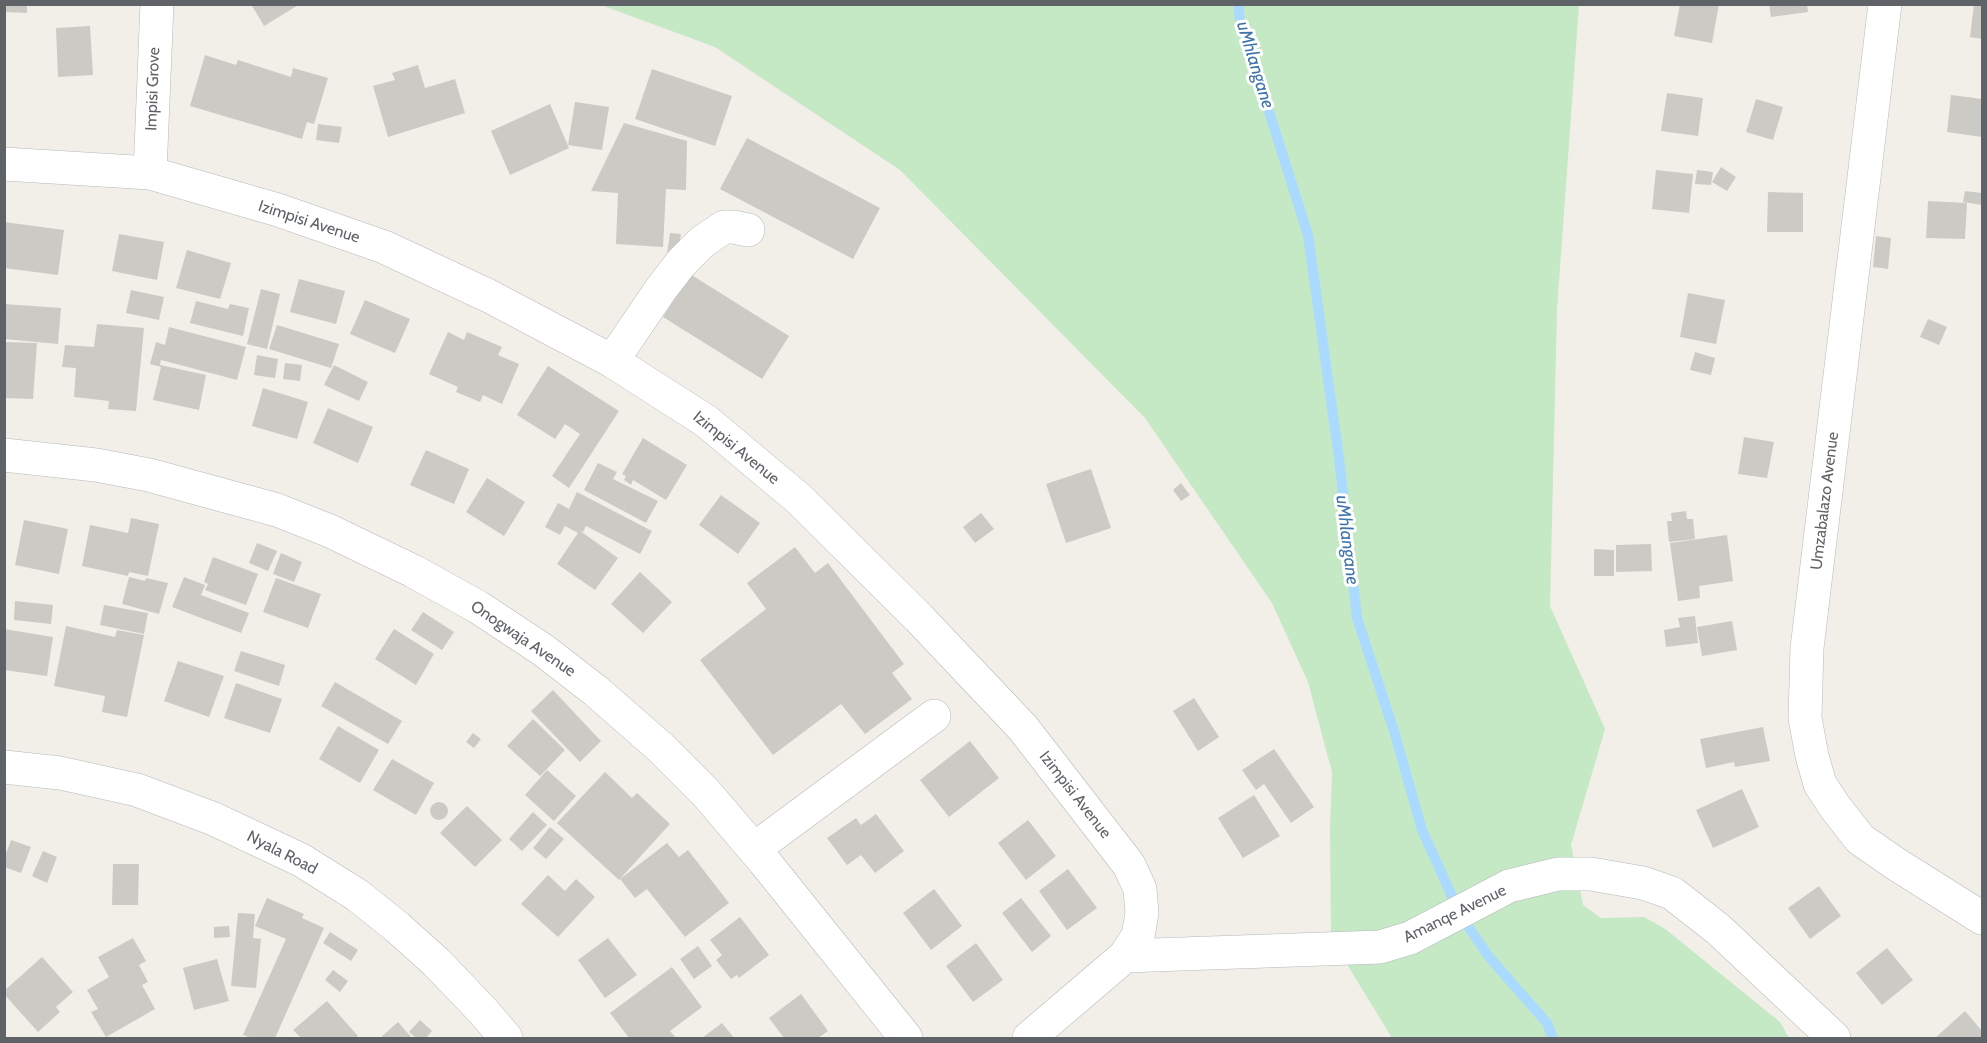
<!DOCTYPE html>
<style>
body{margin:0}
#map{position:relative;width:1987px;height:1043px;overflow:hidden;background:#f1efe8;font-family:Cabin,sans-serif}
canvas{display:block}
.frame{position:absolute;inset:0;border:6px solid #5f6368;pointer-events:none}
</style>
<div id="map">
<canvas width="1987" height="1043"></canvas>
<div class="frame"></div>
</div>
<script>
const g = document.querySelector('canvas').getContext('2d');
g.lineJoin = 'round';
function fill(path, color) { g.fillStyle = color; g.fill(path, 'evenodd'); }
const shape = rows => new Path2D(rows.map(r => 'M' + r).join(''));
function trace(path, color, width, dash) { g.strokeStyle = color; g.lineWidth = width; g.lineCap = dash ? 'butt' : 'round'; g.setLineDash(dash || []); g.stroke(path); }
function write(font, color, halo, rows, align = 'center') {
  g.font = font + ' Cabin,sans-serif'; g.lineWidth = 6; g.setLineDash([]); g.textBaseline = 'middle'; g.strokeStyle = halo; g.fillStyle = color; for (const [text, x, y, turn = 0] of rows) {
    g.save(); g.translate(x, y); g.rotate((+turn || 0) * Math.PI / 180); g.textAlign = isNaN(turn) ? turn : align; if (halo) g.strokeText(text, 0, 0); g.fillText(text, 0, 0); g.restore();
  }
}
const green = shape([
 [601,5,1579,5,1557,309,1550,606,1605,729,1571,845,1583,905,1601,918,1644,917,1664,928,1780,1022,1789,1038,1392,1038,1331,938,1330,831,1332,772,1308,682,1272,603,1145,418,900,170,715,47]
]);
const stream = shape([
 [1238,4,1240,20,1308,235,1339,458,1357,618,1394,731,1422,830,1461,916,1489,957,1547,1023,1553,1038]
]);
const building = shape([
 [4,4,27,4,27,13,4,12],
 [251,4,300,4,264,26],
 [1680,4,1719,4,1712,43,1674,36],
 [1769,4,1807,4,1808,12,1771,17],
 [1974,4,1982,4,1982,39,1970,37],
 [90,26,93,75,58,77,56,28],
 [205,55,236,65,238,60,291,77,293,68,328,78,314,124,307,122,302,139,190,106],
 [418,65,425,88,455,79,465,113,388,137,373,86,395,80,392,73],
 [652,69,732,96,715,146,635,119],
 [1667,93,1703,98,1698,136,1661,131],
 [1951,95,1982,99,1982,137,1947,132],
 [1756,99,1783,107,1773,140,1746,132],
 [575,102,609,107,602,150,568,145],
 [550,104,569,148,510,175,491,131],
 [624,123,687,141,686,190,666,189,663,247,616,244,618,193,591,191],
 [318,124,342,127,339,143,316,140],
 [747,138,880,208,853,259,720,189],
 [1721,167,1736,177,1727,191,1712,182],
 [1656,170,1693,174,1689,213,1652,209],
 [1697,170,1713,172,1711,185,1695,184],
 [1965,191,1982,193,1982,205,1963,202],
 [1768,192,1803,193,1803,232,1767,232],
 [1928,201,1967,203,1965,239,1926,238],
 [4,222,64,230,58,275,4,268],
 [670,233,681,234,677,256,667,254],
 [119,234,164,242,157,280,112,271],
 [1876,236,1891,238,1888,269,1873,267],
 [187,250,231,263,220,299,176,288],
 [690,274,789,336,762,379,663,317],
 [299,279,345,291,336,324,290,312],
 [261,289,280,294,267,349,247,344],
 [131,290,164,297,159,320,126,313],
 [1688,293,1725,300,1716,344,1680,337],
 [365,300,410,319,395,353,350,334],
 [196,301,228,309,230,304,249,308,243,336,190,323],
 [4,304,61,308,58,344,4,339],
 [1928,319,1947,327,1939,345,1920,337],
 [97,324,144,328,136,411,108,409,109,401,74,397,76,368,62,367,65,345,94,347],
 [277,325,339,344,331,368,269,349],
 [169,327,246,347,237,380,161,360,160,365,206,375,199,410,153,400,161,367,150,364,156,342,165,345],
 [448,332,464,340,467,332,502,347,498,355,519,364,502,404,483,395,480,402,456,392,458,387,429,374],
 [4,342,37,343,33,399,4,398],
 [1695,352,1715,358,1711,375,1690,370],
 [257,355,278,359,275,378,254,375],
 [285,363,302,365,300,381,283,379],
 [334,365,368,382,359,401,324,385],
 [548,366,619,411,569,488,552,476,580,434,565,424,555,439,517,415],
 [263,388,308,402,297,439,252,426],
 [328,408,373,427,358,463,313,443],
 [1744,437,1774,442,1767,478,1738,474],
 [643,438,687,465,666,500,633,480,631,485,624,480,626,476,622,474],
 [426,450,469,469,454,504,410,485],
 [598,463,617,472,613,479,658,501,646,523,584,490],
 [1091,469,1111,528,1066,543,1046,484],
 [487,478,525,502,504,536,466,512],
 [1181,483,1190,495,1181,501,1173,490],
 [577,492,652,531,640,554,586,526,583,532,579,530,618,558,595,590,557,564,578,533,565,526,560,535,545,527,558,503,569,509],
 [721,495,760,523,738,554,699,525],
 [1686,511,1687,519,1693,519,1695,539,1669,542,1667,521,1672,521,1671,513],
 [981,513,994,529,975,543,963,527],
 [131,518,159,524,148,576,129,572,128,576,82,566,90,525,128,533],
 [24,520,68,529,59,574,15,565],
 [1727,535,1733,581,1699,586,1700,598,1678,601,1670,543],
 [257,543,277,551,268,571,249,563],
 [1651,544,1652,571,1616,572,1616,545],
 [795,547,815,573,828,563,904,664,892,673,912,699,865,734,841,704,773,755,700,660,766,609,747,583],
 [1594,549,1614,550,1614,576,1594,576],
 [281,553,302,562,294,582,273,574],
 [213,557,258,574,246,605,205,590,208,584,204,582],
 [640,572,672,602,643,633,611,604],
 [129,577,145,581,146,578,168,583,159,614,122,604],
 [184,577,205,585,201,595,249,613,241,633,172,607],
 [276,578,321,594,308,628,263,612],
 [15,601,53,605,51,624,14,620],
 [104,605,148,613,144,634,100,625],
 [423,612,454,632,442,650,411,630],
 [1695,616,1698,643,1666,647,1664,630,1680,627,1678,618],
 [1732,621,1737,650,1702,656,1697,627],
 [66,626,115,637,117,630,144,635,127,717,102,712,105,696,54,686],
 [4,629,53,637,47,676,4,670],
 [394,629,434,654,416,685,375,659],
 [241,651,285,665,279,686,234,671],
 [178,661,224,676,209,717,164,701],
 [335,682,402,721,388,744,321,706],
 [236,683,282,699,270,733,224,718],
 [553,690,601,741,580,762,531,711],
 [1194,698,1219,737,1198,751,1173,711],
 [533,719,565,750,540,776,507,746],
 [338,726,379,750,360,783,319,759],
 [1763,727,1770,761,1735,767,1734,762,1706,768,1700,739],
 [473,733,481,739,474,748,466,742],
 [970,741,999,778,949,817,920,780],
 [1274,749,1314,807,1291,823,1264,784,1256,790,1242,770],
 [392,759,434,783,416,815,373,790],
 [547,770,576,796,554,821,525,795],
 [605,772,632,798,637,793,670,824,619,880,557,823],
 [1742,789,1759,827,1713,848,1696,810],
 [1254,795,1280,836,1243,858,1218,818],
 '430 811a9 9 0 1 1 18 0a9 9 0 1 1-18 0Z',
 [467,806,502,840,475,867,440,833],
 [533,812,547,825,522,851,509,839],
 [876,814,904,851,875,873,861,855,847,865,827,838,856,818,861,825],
 [1028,820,1056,856,1026,880,998,843],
 [550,827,564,839,546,859,533,848],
 [11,840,31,847,21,873,4,867,4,859],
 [667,843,679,857,688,850,729,903,685,937,647,889,635,898,620,879],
 [43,851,57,857,47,883,32,876],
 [113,864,139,864,138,905,112,905],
 [1068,869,1097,908,1067,930,1039,891],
 [548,875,565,891,576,879,595,897,558,937,521,904],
 [1819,886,1841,916,1810,939,1788,908],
 [934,889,962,926,931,950,903,913],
 [267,898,304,914,302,918,324,928,275,1038,252,1038,243,1035,286,939,255,926],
 [1021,898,1051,936,1032,952,1002,913],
 [238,913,255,914,253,938,261,939,256,988,231,986],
 [740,917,769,955,739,978,737,975,731,979,716,960,722,955,710,940],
 [229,926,230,937,214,938,214,927],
 [330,932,358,950,351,961,323,943],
 [133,938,146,961,139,965,148,982,142,985,155,1009,106,1037,91,1012,98,1009,87,990,109,977,98,957],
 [608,938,637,975,605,998,578,960],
 [976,943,1003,980,973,1002,946,966],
 [698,946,712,966,694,979,680,959],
 [1887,948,1913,980,1882,1005,1856,973],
 [42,957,73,992,56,1007,60,1012,38,1032,4,994,4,991],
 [217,959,229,1001,194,1010,183,968],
 [672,967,702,1007,670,1031,676,1038,629,1038,610,1013],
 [333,970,348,981,340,992,325,980],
 [801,994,828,1031,818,1038,784,1038,769,1018],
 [327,1001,358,1036,355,1038,301,1038,293,1030],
 [1965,1011,1982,1031,1982,1038,1935,1038],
 [420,1020,432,1031,426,1038,416,1038,409,1032],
 [398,1022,412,1038,380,1038],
 [722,1023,734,1038,702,1038]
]);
const minor = shape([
 [1885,4,1807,648,1805,718,1812,756,1820,784,1835,807,1860,839,1896,864,1982,918],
 [4,164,150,173,278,210,384,247,489,296,612,361,706,421,799,499,919,618,1023,728,1129,865,1140,889,1142,913,1138,936,1125,956,1029,1038],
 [150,173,157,4],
 [612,361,661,289,681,263,702,242,724,227,733,227,748,230],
 [4,455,96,465,149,475,277,510,330,531,413,571,478,607,543,650,596,691,660,747,706,793,764,861,906,1038],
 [4,767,60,773,137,790,214,819,301,860,357,895,397,927,436,962,483,1011,506,1038],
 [754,849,934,716],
 [1125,956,1380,947,1410,938,1509,886,1558,874,1591,874,1643,883,1672,893,1718,929,1834,1038]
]);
const streetNames = [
 ["Impisi Grove",153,89,-88],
 ["Izimpisi Avenue",309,222,18],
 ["Izimpisi Avenue",736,448,39],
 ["Umzabalazo Avenue",1825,501,-83],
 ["Onogwaja Avenue",523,639,34],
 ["Izimpisi Avenue",1075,795,52],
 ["Nyala Road",282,853,27],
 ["Amanqe Avenue",1455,914,-26]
];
const waterNames = [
 ["uMhlangane",1255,65,73],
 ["uMhlangane",1347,540,83]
];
fill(green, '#c5e8c5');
trace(stream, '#aadaff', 10);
fill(building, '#cccac5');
trace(minor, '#b5b8bc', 34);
trace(minor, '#fff', 33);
write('16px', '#5f6368', '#fff', streetNames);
write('italic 18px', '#4174aa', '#fff', waterNames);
</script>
